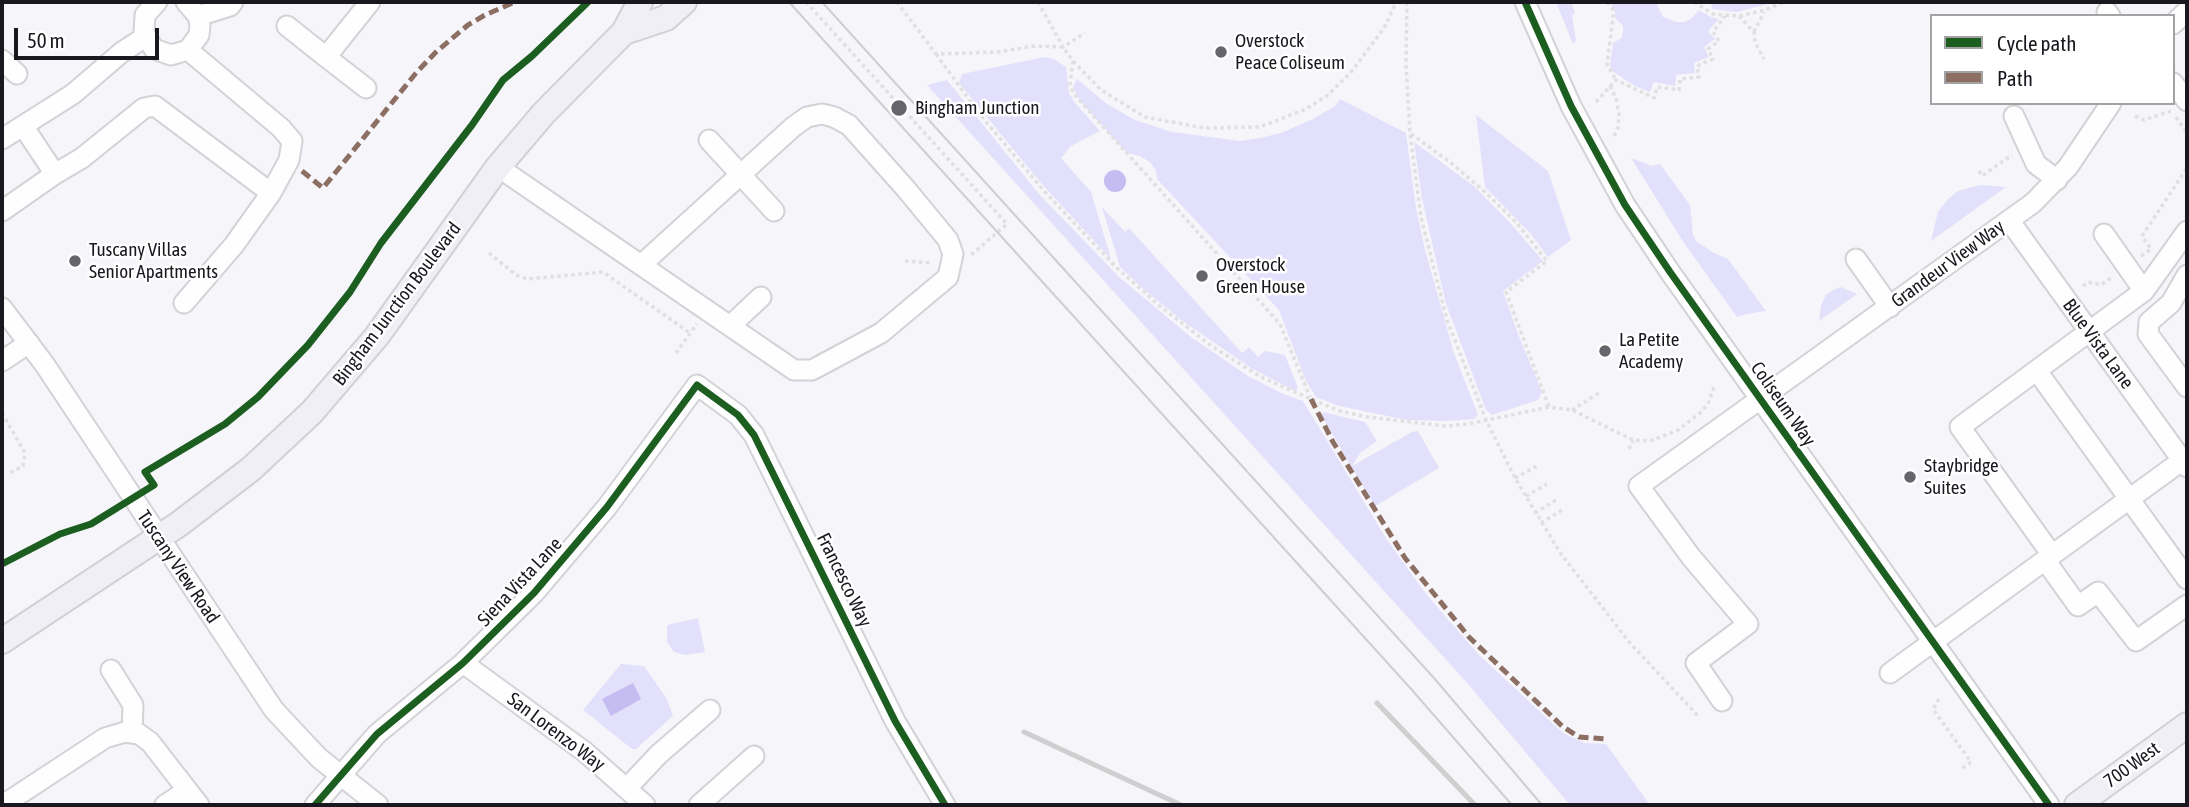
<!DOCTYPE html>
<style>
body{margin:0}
#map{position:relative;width:2189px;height:807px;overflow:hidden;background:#f5f5fa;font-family:"Asap Condensed",sans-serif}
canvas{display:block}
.frame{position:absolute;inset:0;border:4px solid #18181e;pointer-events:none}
.legend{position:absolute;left:1930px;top:14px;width:245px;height:91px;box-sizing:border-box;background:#fff;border:2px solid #a3a3a5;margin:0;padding:9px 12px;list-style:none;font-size:21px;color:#18181e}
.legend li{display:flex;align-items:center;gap:14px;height:35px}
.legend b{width:35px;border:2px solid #a3a3a5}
.scale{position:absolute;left:14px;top:28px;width:145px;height:32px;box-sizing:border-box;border:4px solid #18181e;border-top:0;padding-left:9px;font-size:21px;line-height:24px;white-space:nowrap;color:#18181e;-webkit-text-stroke:5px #fff;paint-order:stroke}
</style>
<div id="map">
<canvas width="2189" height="807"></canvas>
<div class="frame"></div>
<ul class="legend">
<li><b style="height:9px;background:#1b5e20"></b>Cycle path</li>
<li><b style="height:9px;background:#8d6e63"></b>Path</li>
</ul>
<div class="scale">50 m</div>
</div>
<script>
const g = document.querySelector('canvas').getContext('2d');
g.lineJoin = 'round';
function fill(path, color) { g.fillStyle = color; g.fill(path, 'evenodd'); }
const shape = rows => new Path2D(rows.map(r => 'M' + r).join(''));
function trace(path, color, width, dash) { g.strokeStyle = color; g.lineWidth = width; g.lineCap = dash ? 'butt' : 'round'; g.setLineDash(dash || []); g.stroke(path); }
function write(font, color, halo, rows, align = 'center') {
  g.font = font + ' "Asap Condensed",sans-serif'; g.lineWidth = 5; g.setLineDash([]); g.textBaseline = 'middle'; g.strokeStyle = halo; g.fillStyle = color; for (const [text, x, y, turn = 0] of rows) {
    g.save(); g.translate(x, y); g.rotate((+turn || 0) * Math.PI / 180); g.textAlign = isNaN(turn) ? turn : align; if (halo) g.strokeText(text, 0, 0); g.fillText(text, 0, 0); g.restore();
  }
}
const green = shape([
 [1556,2,1571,2,1575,13,1572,15,1576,41,1573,44],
 [1610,2,1656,2,1663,17,1676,22,1685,22,1692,18,1699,10,1711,17,1719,19,1708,31,1715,39,1704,47,1709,57,1694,63,1695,73,1676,75,1675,86,1654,82,1650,92,1635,86,1612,71,1610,66,1613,43,1622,38,1623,31,1623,26,1615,18,1615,12],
 [1711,2,1776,2,1737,12,1712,9],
 [1045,57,1054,59,1066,67,1069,93,1075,103,1100,131,1071,146,1061,158,1091,192,1111,259,1041,183,959,83,962,74],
 [1077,79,1107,104,1135,120,1172,132,1240,141,1260,138,1281,133,1313,119,1335,106,1340,99,1406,133,1416,208,1425,250,1454,353,1478,415,1474,419,1446,421,1407,420,1339,406,1316,397,1306,381,1279,310,1157,179,1156,171,1151,163,1140,156,1127,153,1080,101,1073,87],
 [947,80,1039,194,1119,277,1191,337,1248,376,1281,393,1303,401,1387,540,1426,594,1479,655,1563,733,1584,743,1606,744,1650,805,1570,805,1468,684,927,85],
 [1476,115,1548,171,1571,240,1548,257,1530,233,1485,187],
 [1414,142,1475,187,1512,225,1543,261,1503,291,1518,334,1542,392,1538,400,1492,415,1486,410,1446,304,1422,198],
 [1631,158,1652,166,1660,164,1690,205,1693,235,1696,241,1714,253,1728,259,1766,311,1746,314,1737,317,1684,243],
 [1980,185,2006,187,1931,241,1938,212,1949,198,1958,191],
 [1102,207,1125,232,1129,228,1242,353,1249,347,1258,357,1265,351,1285,355,1298,388,1295,391,1251,368,1184,322,1142,288,1120,267],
 [1841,287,1857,294,1819,321,1821,306,1826,295,1833,290],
 [1323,412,1365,422,1377,441,1360,453,1352,466,1412,432,1418,431,1439,468,1375,506,1321,415],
 [698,618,705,652,686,655,674,652,667,642,667,625],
 [621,664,644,666,667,699,673,716,636,749,632,749,583,710]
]);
const water = shape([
 '1104 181a11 11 0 1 1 22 0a11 11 0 1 1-22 0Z',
 [633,683,641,699,611,716,602,699]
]);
const path = shape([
 [806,2,1007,224,971,255],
 [897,2,936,54,997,52,1035,46,1063,47,1073,61,1101,90,1145,117,1204,128,1260,127,1306,109,1328,95,1352,71,1384,28,1396,2],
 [1038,2,1063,47,1085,33],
 [1407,2,1406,65,1410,134,1421,217,1447,320,1486,420,1515,478,1561,554,1630,643,1700,718],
 [1607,2,1613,10,1613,18,1607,65,1616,80],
 [1694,2,1713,14,1739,16,1765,10,1784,2],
 [762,3,763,2],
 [1739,16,1754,32,1755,42,1764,59],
 [1754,32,1764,12],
 [936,54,978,112,1044,191,1117,268,1161,307,1213,347,1261,377,1311,399,1340,411,1367,417,1446,426,1468,424,1549,407,1572,410,1633,440,1650,441,1678,430,1700,413,1708,404,1714,387],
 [1073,61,1070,83,1073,93,1280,324,1310,397],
 [1610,86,1616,98,1619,114,1618,128,1614,136],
 [1596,102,1616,80,1654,98,1657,87,1679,90,1680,79,1699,77,1697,66,1713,59,1708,49,1719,41,1713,32,1725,16],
 [2135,116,2144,120,2171,111],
 [2176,117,2187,133],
 [1411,134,1450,162,1485,192,1516,222,1547,261,1506,292,1549,407],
 [1979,171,1982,176,2012,155],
 [489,253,516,275,527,279,603,272,690,333],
 [2141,256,2151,249,2142,236,2187,168],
 [905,261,932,263],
 [2083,286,2088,282,2101,285,2112,277],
 [676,353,697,324],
 [1572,410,1599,393],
 [2,413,25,453,23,466,8,474],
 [1629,449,1633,440],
 [1515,478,1537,466],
 [1526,496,1547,484],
 [1535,513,1556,500],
 [1541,523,1562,510],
 [1939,699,1933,709,1971,762,1960,770]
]);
const minor = shape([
 [157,2,145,15,144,33,154,49,171,55,188,50,199,35,200,25,198,16,186,2],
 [1525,2,1571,106,1625,205,1670,272,2049,805],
 [2107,12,2110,16],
 [198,16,230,6,233,2],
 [2173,24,2187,11],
 [287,26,326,57,370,2],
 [326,57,366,88],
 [2,60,17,74],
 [2173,83,2187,101],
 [2014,116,2036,164,2057,180],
 [2,139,73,94,122,52,145,37],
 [709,140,774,211],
 [498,167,794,370,812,370,881,333,948,277,953,254,948,240,906,189,849,125,834,117,822,114,807,117,793,127,641,265],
 [55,174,82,158,144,108,155,106,271,193],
 [2,211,55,174,23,126],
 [2009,220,2187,467],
 [2104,234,2144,291],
 [1856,259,1890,307],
 [2187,275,2171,303,2149,322,2148,334,2187,387],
 [184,303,234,245,271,193,289,160,292,141,281,128,188,50],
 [2,308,45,365,274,710,319,758,378,805],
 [730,326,761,297],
 [2,361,29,343],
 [2037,371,2187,579],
 [2052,555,2187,457],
 [2045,560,2078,606,2098,592,2136,641,2187,605],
 [463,663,585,752,645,805],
 [111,670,133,705,132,733],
 [1890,673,2052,555,1960,427,2144,291,2187,231],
 [1722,701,1696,663,1748,624,1691,557,1639,486,2033,203,2068,167,2111,103],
 [627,788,659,754,710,710],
 [3,805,105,738,125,732,139,734,150,742,199,805],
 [165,805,186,791],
 [315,805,377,734,463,663,534,593,607,507,697,385,738,415,754,435,895,721,945,805],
 [699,805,754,756]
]);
const major = shape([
 [624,32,666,18,684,2],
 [2,641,179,524,251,469,312,412,377,336,498,167,544,113,624,32,640,2],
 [2077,805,2187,725]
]);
const tram = shape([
 [789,2,1412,690,1512,805],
 [822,2,1434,678,1542,805]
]);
const rail = shape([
 [1377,703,1475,805],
 [1024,732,1181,805]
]);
const quiet = shape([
 [302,171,323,188,416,73,436,52,468,25,485,15,515,2],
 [1311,399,1333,442,1405,558,1469,637,1562,726,1579,737,1608,739]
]);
const cycleway = shape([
 [1525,2,1571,106,1625,205,1670,272,2049,805],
 [2,564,60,534,91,524,154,485,145,472,225,424,258,397,308,345,350,292,381,243,472,125,503,80,532,56,588,2],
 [315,805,377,734,463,663,534,593,607,507,697,385,738,415,754,435,895,721,945,805]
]);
const markers = [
 [1221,52,7,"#65656b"],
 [899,108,9,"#65656b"],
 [75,261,7,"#65656b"],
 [1202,276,7,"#65656b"],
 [1605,351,7,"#65656b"],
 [1910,477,7,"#65656b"]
];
const poiNames = [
 ["Overstock",1235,41],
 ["Peace Coliseum",1235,63],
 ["Bingham Junction",915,108],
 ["Tuscany Villas",89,250],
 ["Senior Apartments",89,272],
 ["Overstock",1216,265],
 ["Green House",1216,287],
 ["La Petite",1619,340],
 ["Academy",1619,362],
 ["Staybridge",1924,466],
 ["Suites",1924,488]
];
const streetNames = [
 ["Grandeur View Way",1948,264,-36],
 ["Bingham Junction Boulevard",397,304,-53],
 ["Blue Vista Lane",2098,344,54],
 ["Coliseum Way",1783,404,55],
 ["Tuscany View Road",178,567,56],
 ["Francesco Way",844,580,64],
 ["Siena Vista Lane",520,582,-47],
 ["San Lorenzo Way",556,732,37],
 ["700 West",2132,765,-36]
];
fill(green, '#e3e0fb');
fill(water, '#c5bcf1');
trace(minor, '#d2d2d7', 23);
trace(major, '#d1d1d5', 28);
trace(path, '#e0e0e1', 3.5, [3.5, 3.5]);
trace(minor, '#fefefe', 19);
trace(major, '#f0eff6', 24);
trace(tram, '#cfcfd0', 2);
trace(rail, '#cfcfd0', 5);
trace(quiet, '#8d6e63', 5, [10, 5]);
trace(cycleway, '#1b5e20', 7);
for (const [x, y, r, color] of markers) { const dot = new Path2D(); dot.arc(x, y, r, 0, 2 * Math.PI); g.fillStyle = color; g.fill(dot); trace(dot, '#fff', 2.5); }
write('19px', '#18181e', '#fff', poiNames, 'left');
write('19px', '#18181e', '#fff', streetNames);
</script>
